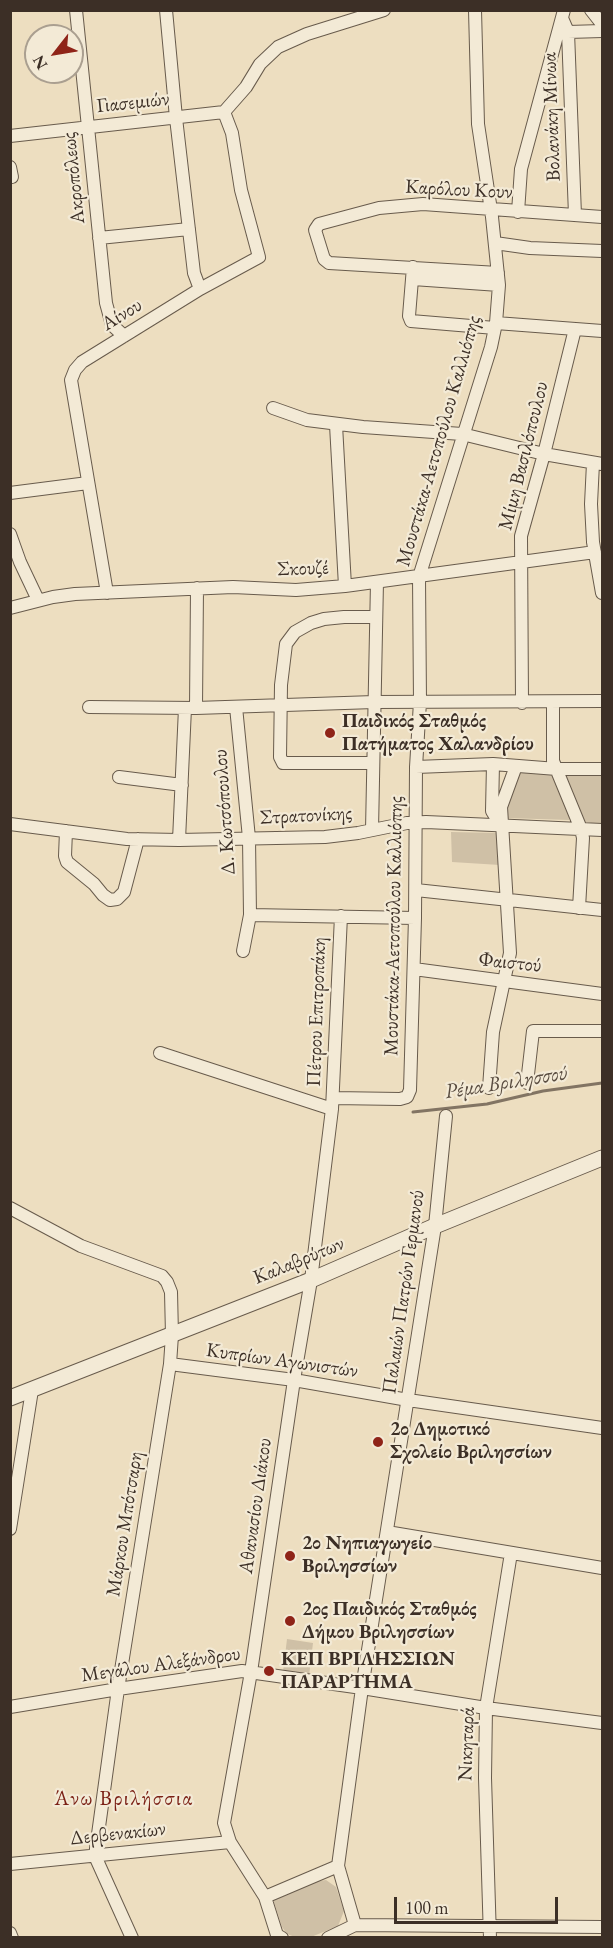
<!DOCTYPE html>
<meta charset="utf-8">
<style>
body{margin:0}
#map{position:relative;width:613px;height:1948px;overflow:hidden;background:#eddec0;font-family:"EB Garamond",serif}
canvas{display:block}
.frame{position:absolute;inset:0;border:12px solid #3c2f26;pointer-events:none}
.north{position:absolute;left:24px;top:24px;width:60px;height:60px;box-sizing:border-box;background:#f3ead6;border:2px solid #aa9f90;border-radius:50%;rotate:239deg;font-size:16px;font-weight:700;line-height:24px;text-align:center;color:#3c2f26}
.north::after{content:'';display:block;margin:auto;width:21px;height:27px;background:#8f2418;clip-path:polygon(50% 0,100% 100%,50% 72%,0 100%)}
.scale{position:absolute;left:394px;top:1897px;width:164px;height:27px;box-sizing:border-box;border:3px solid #3c2f26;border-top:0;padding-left:8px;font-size:18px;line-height:21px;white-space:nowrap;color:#3c2f26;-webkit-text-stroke:4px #f3ead6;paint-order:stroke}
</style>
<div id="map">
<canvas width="613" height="1948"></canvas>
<div class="frame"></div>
<div class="north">N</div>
<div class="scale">100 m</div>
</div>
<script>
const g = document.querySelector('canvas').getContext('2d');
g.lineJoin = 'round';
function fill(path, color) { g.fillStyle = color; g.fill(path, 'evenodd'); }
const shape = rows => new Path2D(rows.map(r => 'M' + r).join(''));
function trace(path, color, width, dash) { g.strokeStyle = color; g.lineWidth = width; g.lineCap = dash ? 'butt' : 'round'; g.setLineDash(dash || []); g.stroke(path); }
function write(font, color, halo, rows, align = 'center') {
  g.font = font + ' "EB Garamond",serif'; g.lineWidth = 4.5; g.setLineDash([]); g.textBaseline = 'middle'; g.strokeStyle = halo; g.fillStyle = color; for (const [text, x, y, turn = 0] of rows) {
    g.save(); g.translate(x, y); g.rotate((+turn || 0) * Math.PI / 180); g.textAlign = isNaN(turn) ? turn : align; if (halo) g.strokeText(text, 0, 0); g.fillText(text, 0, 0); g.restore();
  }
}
const green = shape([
 [517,772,552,773,569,813,569,820,506,818,506,799],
 [565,774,602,774,602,826,583,823],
 [451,832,499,833,500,865,452,862],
 [287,1639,313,1643,309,1676,283,1672],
 [326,1880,336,1887,344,1911,338,1926,311,1937,295,1937,287,1934,282,1927,273,1899,313,1882]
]);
const stream = shape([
 [413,1112,487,1104,543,1091,602,1083]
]);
const minor = shape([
 [76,10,106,303,112,325,124,336],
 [166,10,176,118,194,273,200,289],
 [591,10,602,24],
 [562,18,568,32,575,215],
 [568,32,602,31],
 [224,112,246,87,260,64,278,47,307,34,384,10],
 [10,136,224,112],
 [10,167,12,177],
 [518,212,521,169,564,10],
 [99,238,189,229],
 [495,243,530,248,602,251],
 [413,267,409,316,411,321,495,328],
 [498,273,329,263,324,259,315,230,319,224,379,208,423,204,602,217],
 [413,279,499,285],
 [496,323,602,331],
 [273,408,307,420,363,427,462,434,544,454,602,464],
 [336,425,345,586],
 [593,463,591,504,593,542,602,593],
 [10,493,88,483],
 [10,534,20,562,38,600],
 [107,593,71,380,75,370,82,362,200,289,259,257,241,190,232,133,224,112],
 [10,608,53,597,75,594,233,587,296,590,345,586,595,552],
 [553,702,553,761,581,829,583,838,579,908],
 [522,703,521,536,544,454,575,329],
 [89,707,196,708,197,588],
 [236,707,249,838,250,915,243,951],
 [196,708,374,702,602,701],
 [373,763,283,763,280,757,281,685,286,644,295,632,311,623,324,619,344,617,376,617],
 [493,764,492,811,500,824],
 [416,767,493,764,557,769,602,769],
 [119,777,182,785],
 [10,824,127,839,179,840,325,837,358,833,407,823,426,822,602,830],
 [372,830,377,582],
 [66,831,65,856,67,862,94,884,103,895,110,900,117,899,124,892,138,839],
 [179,840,185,708],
 [416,890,602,910],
 [250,915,415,918],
 [414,969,602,994],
 [160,1053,332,1109],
 [527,1083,533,1031,602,1031],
 [489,1088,493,1032,510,953,501,807,516,766],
 [333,1098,400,1099,407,1097,410,1090,415,918,416,767,420,702,419,577,491,347,496,323,499,285,492,217,478,124,475,10],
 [10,1208,81,1246,162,1276,167,1282,171,1292,172,1335,170,1364,118,1689,95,1856,132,1938],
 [170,1364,294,1380,408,1400,602,1428],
 [10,1529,32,1390],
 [387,1532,602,1568],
 [10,1707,118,1689,242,1671,362,1688,486,1708,602,1723],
 [10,1864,230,1842],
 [338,1866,362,1688,435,1226,446,1116],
 [265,1897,338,1866,355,1925],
 [10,1933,12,1938],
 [282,1938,277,1935,265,1897,230,1842,224,1823,251,1672,294,1380,311,1280,332,1109,341,916],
 [328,1938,355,1925,602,1927],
 [490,1938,485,1778,486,1708,511,1553]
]);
const tertiary = shape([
 [10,1398,311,1280,435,1226,602,1158]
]);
const markers = [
 [330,733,6,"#8f2418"],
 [378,1442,6,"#8f2418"],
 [290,1556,6,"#8f2418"],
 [290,1621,6,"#8f2418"],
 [269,1671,6,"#8f2418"]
];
const streetNames = [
 ["Γιασεμιών",133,103,-6],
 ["Βολανάκη Μίνωα",552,117,-92],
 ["Ακροπόλεως",74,178,-96],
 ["Καρόλου Κουν",459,190,3],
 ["Αίνου",122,315,-32],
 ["Μουστάκα-Αετοπούλου Καλλιόπης",439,441,-74],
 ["Μίμη Βασιλόπουλου",524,456,-76],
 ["Σκουζέ",303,569,-2],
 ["Δ. Κωτσόπουλου",225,812,-94],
 ["Στρατονίκης",306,816,-3],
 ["Μουστάκα-Αετοπούλου Καλλιόπης",394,926,-89],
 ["Φαιστού",510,963,6],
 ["Πέτρου Επιτροπάκη",317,1012,-88],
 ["Καλαβρύτων",299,1261,-22],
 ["Παλαιών Πατρών Γερμανού",404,1292,-82],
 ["Κυπρίων Αγωνιστών",282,1361,8],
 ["Αθανασίου Διάκου",256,1506,-82],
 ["Μάρκου Μπότσαρη",125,1524,-81],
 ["Μεγάλου Αλεξάνδρου",161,1665,-8],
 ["Νικηταρά",467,1744,-88],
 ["Δερβενακίων",118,1834,-6]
];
const poiNames = [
 ["Παιδικός Σταθμός",342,722],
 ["Πατήματος Χαλανδρίου",342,745],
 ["2ο Δημοτικό",390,1430],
 ["Σχολείο Βριλησσίων",390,1453],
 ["2ο Νηπιαγωγείο",302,1544],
 ["Βριλησσίων",302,1567],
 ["2ος Παιδικός Σταθμός",302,1610],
 ["Δήμου Βριλησσίων",302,1633],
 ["ΚΕΠ ΒΡΙΛΗΣΣΙΩΝ",281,1660],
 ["ΠΑΡΑΡΤΗΜΑ",281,1683]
];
const waterNames = [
 ["Ρέμα Βριλησσού",506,1083,-9]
];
const neighbourhoodNames = [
 ["Άνω Βριλήσσια",124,1799]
];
fill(green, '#cfc0a6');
trace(stream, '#827463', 3);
trace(minor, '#685b4c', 14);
trace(tertiary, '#685b4c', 17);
trace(minor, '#f3ead6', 12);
trace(tertiary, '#f3ead6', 15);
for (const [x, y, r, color] of markers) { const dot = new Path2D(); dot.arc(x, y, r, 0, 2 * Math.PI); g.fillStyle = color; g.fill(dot); trace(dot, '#f3ead6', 2); }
write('20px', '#3c2f26', '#f3ead6', streetNames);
write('bold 20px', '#3c2f26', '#f3ead6', poiNames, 'left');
write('italic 21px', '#594c40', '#f3ead6', waterNames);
g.letterSpacing = '1.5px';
write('21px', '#7a1f14', '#f3ead6', neighbourhoodNames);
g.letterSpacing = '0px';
</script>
